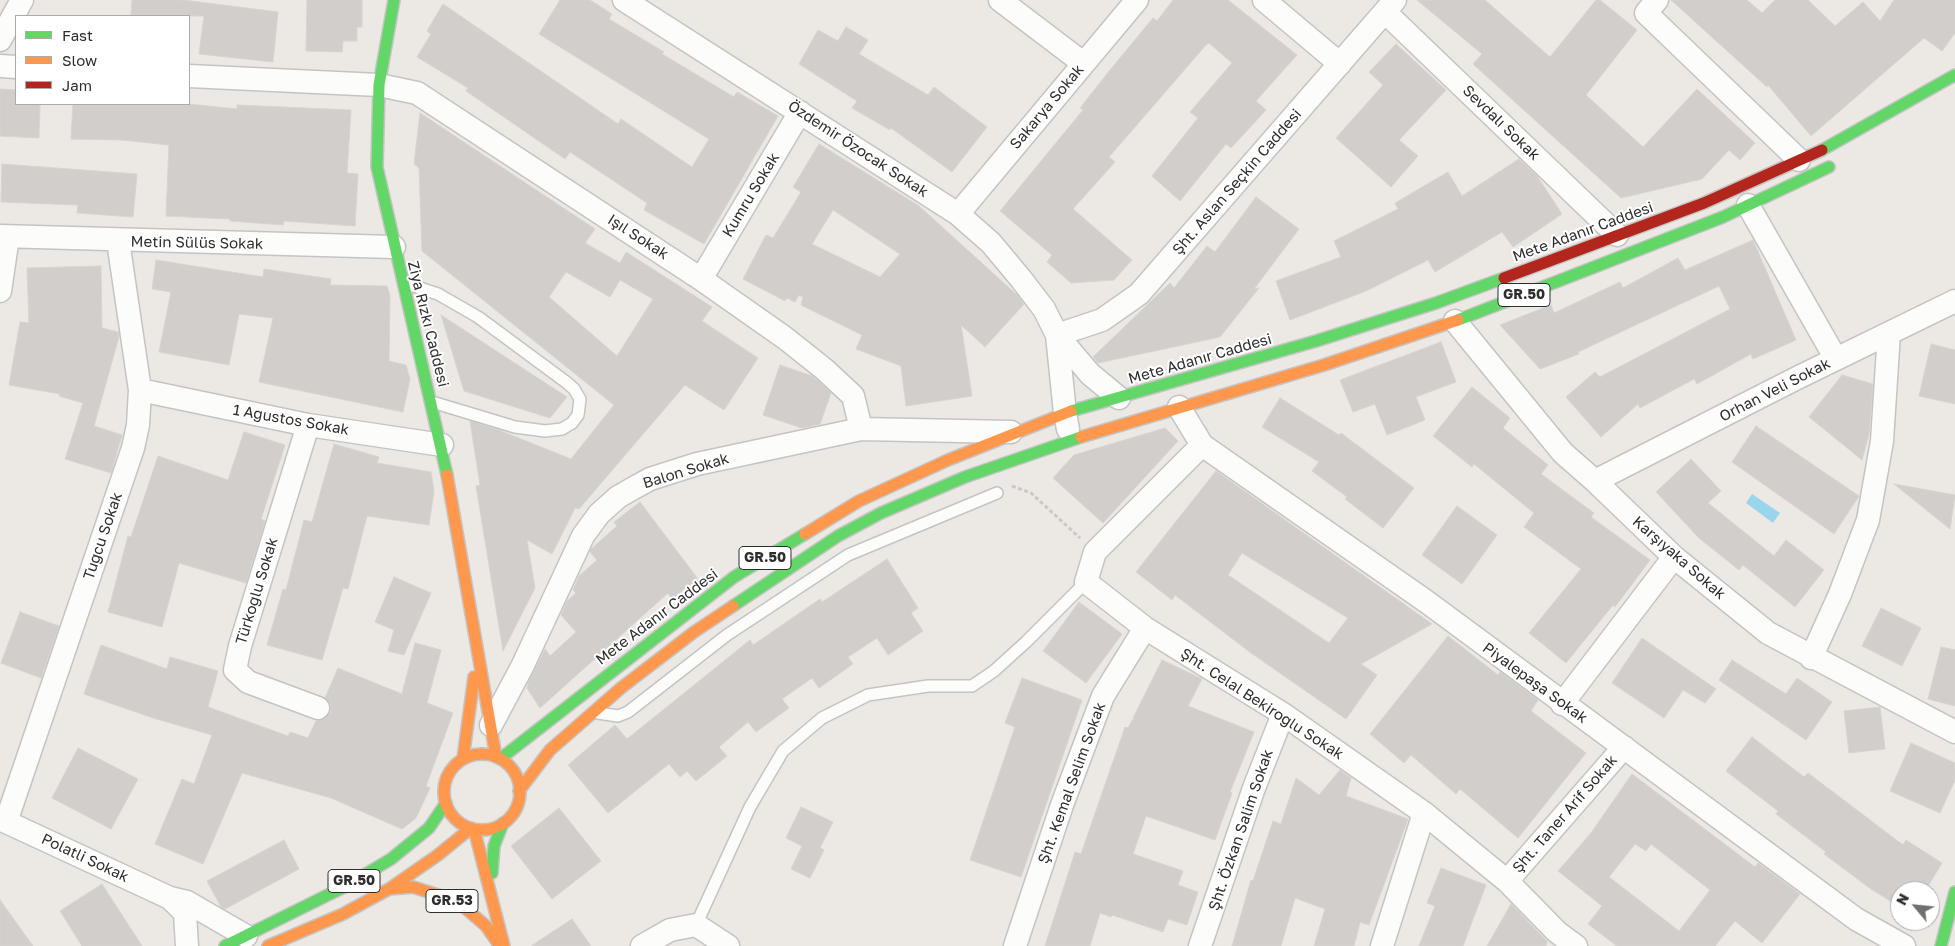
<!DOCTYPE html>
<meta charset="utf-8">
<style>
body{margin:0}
#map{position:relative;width:1955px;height:946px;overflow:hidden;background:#ece8e4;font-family:"Golos Text",sans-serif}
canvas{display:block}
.legend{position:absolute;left:15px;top:15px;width:175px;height:90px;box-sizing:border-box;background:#fff;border:1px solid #ababab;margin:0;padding:6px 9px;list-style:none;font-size:15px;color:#2e2e2e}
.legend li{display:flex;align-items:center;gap:10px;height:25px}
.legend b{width:25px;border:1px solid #ababab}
.north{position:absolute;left:1890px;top:881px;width:50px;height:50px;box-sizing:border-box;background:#fff;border:1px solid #ababab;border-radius:50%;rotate:298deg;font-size:14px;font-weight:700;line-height:20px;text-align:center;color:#2e2e2e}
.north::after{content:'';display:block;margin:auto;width:18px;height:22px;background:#706f6e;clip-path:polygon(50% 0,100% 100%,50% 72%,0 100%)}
</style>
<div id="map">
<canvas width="1955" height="946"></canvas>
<ul class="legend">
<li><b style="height:6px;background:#63d668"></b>Fast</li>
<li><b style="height:6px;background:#ff974d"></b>Slow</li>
<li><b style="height:6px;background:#b3261e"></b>Jam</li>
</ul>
<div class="north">N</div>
</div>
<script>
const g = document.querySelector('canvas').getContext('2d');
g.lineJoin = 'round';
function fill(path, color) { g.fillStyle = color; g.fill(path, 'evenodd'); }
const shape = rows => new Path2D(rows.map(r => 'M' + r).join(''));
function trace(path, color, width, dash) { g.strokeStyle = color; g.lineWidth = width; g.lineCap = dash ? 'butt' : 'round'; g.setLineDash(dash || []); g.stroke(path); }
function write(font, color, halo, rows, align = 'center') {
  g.font = font + ' "Golos Text",sans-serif'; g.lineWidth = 4; g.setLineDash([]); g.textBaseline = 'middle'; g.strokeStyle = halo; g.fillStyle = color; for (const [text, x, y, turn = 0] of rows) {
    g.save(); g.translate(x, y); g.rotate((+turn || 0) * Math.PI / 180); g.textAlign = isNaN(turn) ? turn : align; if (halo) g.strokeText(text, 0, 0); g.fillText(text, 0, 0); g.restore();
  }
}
const water = shape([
 [1752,494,1780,513,1773,523,1746,503]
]);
const building = shape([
 [132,0,183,0,278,12,273,62,199,54,204,16,131,16,132,0],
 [307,0,362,0,362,27,357,27,357,41,343,41,342,52,306,51,307,0],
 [560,0,590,0,612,14,609,19,664,52,662,54,734,97,737,92,778,116,704,244,644,210,647,203,570,152,565,159,466,91,468,88,417,57,431,34,427,31,443,4,618,124,621,119,692,167,709,139,539,34,560,0],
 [1173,0,1228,0,1297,55,1256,101,1266,110,1231,148,1226,144,1180,201,1152,176,1198,118,1190,112,1232,63,1209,43,1206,45,1109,157,1115,162,1073,209,1132,260,1114,280,1071,283,1047,262,1052,255,1000,211,1083,110,1080,108,1110,70,1153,18,1157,21,1173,0],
 [1417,0,1485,0,1550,57,1596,0,1600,0,1637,30,1586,95,1643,147,1697,89,1755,143,1740,160,1729,150,1702,179,1621,198,1473,64,1482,54,1417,0],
 [1671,0,1747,0,1762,13,1775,0,1808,0,1835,26,1863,2,1880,21,1894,0,1955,0,1955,33,1942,51,1924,38,1811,136,1768,85,1767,87,1671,0],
 [846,27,868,40,859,54,928,95,934,87,987,127,952,172,891,128,890,130,852,108,857,101,799,64,818,30,838,41,846,27],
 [1396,44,1446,90,1399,140,1418,156,1391,187,1336,138,1383,85,1369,72,1396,44],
 [0,89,16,90,16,104,40,104,39,138,0,136,0,89],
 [73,104,189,104,237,109,237,105,351,110,347,173,358,174,355,226,284,221,283,225,230,221,230,219,166,216,169,145,122,140,71,139,73,104],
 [420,113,595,229,585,243,620,263,626,252,712,307,702,321,758,358,724,410,685,385,579,509,575,508,552,554,527,540,535,588,503,651,476,486,480,485,470,421,496,429,571,459,614,405,422,251,419,168,414,164,420,113],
 [566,272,610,297,620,280,653,299,617,356,549,297,566,272],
 [819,144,919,206,1017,295,1024,304,985,347,961,325,972,396,906,406,901,366,856,349,862,335,801,305,803,297,799,295,795,302,787,298,785,301,743,279,766,235,773,238,801,192,793,187,819,144],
 [833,210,900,254,880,277,812,244,833,210],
 [1519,159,1537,176,1562,214,1513,247,1502,232,1435,272,1428,260,1366,291,1290,320,1276,281,1341,257,1334,241,1398,209,1395,203,1448,172,1462,196,1519,159],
 [2,164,137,174,133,217,77,213,78,205,1,202,2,164],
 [1256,197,1299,229,1254,289,1259,288,1220,337,1098,363,1093,357,1170,283,1174,288,1207,246,1215,252,1256,197],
 [1753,240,1796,340,1753,359,1751,354,1697,384,1694,379,1640,408,1638,404,1601,437,1566,397,1595,372,1600,377,1730,309,1719,286,1578,352,1579,354,1540,369,1500,325,1551,305,1554,313,1620,282,1623,288,1678,258,1685,270,1753,240],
 [156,260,263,277,264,269,331,279,330,285,387,286,390,296,389,361,406,365,410,379,403,412,259,382,273,318,239,314,229,365,159,352,171,292,152,289,156,260],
 [101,266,102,328,118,332,119,337,94,426,122,435,111,473,65,459,83,403,59,396,60,394,9,385,20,322,29,323,27,268,101,266],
 [441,315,567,397,550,418,464,391,441,315],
 [1441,342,1456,382,1416,397,1425,420,1387,435,1375,404,1353,412,1340,380,1441,342],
 [1931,344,1955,350,1955,404,1919,396,1931,344],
 [780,365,812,376,831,393,820,424,802,428,763,415,780,365],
 [1842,375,1873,384,1869,434,1862,460,1809,417,1842,375],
 [1472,387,1510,418,1503,428,1548,465,1541,474,1594,513,1591,517,1650,560,1615,607,1613,605,1566,663,1529,633,1581,569,1524,527,1534,513,1474,464,1472,467,1433,436,1472,387],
 [1280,398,1339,435,1341,433,1414,488,1383,528,1345,499,1347,497,1312,471,1319,462,1262,427,1280,398],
 [1756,426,1859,496,1834,534,1732,462,1756,426],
 [1165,428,1178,441,1103,523,1053,478,1074,455,1165,428],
 [244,432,285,445,261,519,265,521,246,583,179,563,162,627,108,612,128,536,131,537,158,456,228,480,244,432],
 [334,444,379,457,377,463,431,472,434,491,429,525,367,516,348,589,343,588,322,660,267,645,283,589,286,590,304,520,312,522,334,444],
 [1691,459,1721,491,1708,503,1774,556,1786,540,1824,570,1795,607,1743,565,1739,570,1699,538,1656,492,1691,459],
 [1216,471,1432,624,1361,664,1377,675,1346,719,1251,653,1175,595,1172,600,1136,572,1216,471],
 [1242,553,1348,618,1329,643,1228,575,1242,553],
 [1894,484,1955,495,1950,529,1894,484],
 [640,502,698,579,672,599,668,593,540,708,527,688,529,681,545,649,550,656,576,632,561,615,567,601,576,593,573,590,579,576,597,560,590,552,591,549,617,526,614,522,640,502],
 [1457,506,1497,535,1462,584,1422,555,1457,506],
 [887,559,918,608,911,613,923,631,888,655,877,638,848,657,853,664,819,688,812,678,782,699,789,708,756,732,748,722,719,747,727,756,696,781,687,771,680,777,669,764,608,813,568,765,615,725,627,739,750,640,753,645,820,599,822,602,887,559],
 [394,577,431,593,404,655,388,651,394,630,375,622,394,577],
 [1079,602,1122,634,1086,683,1043,651,1079,602],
 [1881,608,1921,628,1902,666,1862,646,1881,608],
 [20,612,59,626,41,678,1,663,20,612],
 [1448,636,1498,675,1500,672,1538,700,1531,711,1586,753,1518,838,1460,789,1456,794,1411,755,1404,763,1370,734,1448,636],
 [1642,638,1716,689,1705,703,1683,690,1664,718,1612,683,1642,638],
 [415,643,441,650,427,703,453,713,426,786,430,788,416,818,402,829,331,798,242,773,203,864,155,844,182,779,194,784,212,735,153,718,84,694,101,645,167,669,170,657,218,671,208,707,288,736,290,732,308,738,316,721,326,718,330,713,331,705,325,698,338,668,402,694,415,643],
 [1941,647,1955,650,1955,706,1928,699,1941,647],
 [1162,660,1202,679,1188,706,1254,732,1230,792,1232,793,1215,840,1146,816,1133,854,1183,871,1178,885,1198,892,1187,925,1168,919,1163,932,1112,915,1111,917,1100,913,1090,946,1045,946,1075,852,1081,854,1125,727,1128,728,1133,719,1135,719,1133,718,1162,660],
 [1732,660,1786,694,1797,678,1832,702,1806,740,1719,680,1732,660],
 [1022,678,1082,700,1021,877,970,860,1015,727,1005,723,1022,678],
 [1880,707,1885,749,1849,753,1844,711,1880,707],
 [1752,737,1804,777,1808,773,1903,845,1906,840,1942,863,1925,891,1900,891,1900,907,1871,889,1824,854,1826,852,1776,814,1778,811,1726,771,1752,737],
 [1911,743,1955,763,1955,780,1940,813,1890,791,1911,743],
 [78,748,138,779,111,829,52,798,78,748],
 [1340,770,1351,778,1346,796,1408,819,1369,925,1360,922,1354,946,1314,946,1325,909,1295,898,1281,946,1232,946,1251,880,1253,881,1273,821,1281,824,1296,778,1319,795,1340,770],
 [1632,774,1755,867,1758,863,1800,894,1762,943,1735,921,1715,946,1617,946,1588,924,1602,906,1558,871,1591,833,1632,774],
 [1635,844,1646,851,1651,844,1710,890,1679,931,1609,877,1635,844],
 [801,807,833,822,820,848,824,850,810,878,791,869,802,846,786,838,801,807],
 [559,808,601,861,552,899,511,846,559,808],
 [284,840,299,869,225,909,221,907,207,881,284,840],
 [1441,868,1486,885,1463,946,1419,946,1435,906,1427,903,1441,868],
 [102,884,142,946,82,946,60,911,102,884],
 [0,900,33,946,0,946,0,900],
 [1511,904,1547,941,1546,946,1487,946,1511,904],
 [572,919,591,946,531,946,572,919]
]);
const path = shape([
 [1012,486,1031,493,1080,538]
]);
const lane = shape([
 [404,283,438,294,478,317,566,382,574,389,580,399,578,415,572,423,562,429,545,431,515,427,432,402],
 [598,713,618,716,628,712,727,635,848,555,997,493],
 [696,925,750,807,783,751,822,718,868,695,928,686,972,686,994,671,1026,642,1086,582]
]);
const street = shape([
 [624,0,958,214,991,243,1021,279,1044,309,1057,335,1090,374,1119,398],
 [1000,0,1083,63],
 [1264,0,1340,64],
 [1657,0,1646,13,1799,160],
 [1385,12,1617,235],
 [0,40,22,0],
 [0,66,16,67],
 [189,76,379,85,417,93,701,279,785,338,824,369,853,396,861,429],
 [1748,205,1836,359],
 [958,214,1137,0],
 [0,236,394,247],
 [701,279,800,112],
 [0,291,8,237],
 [1455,321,1563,453,1595,481,1674,557,1768,633,1955,732],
 [1057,335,1102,320,1139,294,1395,0],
 [1057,335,1065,413,1068,429],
 [140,390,308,425,442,445],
 [1179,407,1202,445,1427,602,1856,919,1904,946],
 [308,425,240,646,235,670,248,682,318,708],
 [1202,445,1095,552,1086,582,1145,628,1283,714,1424,813,1507,881,1557,932,1576,946],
 [1595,481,1797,378,1955,301],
 [1811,658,1840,594,1868,520,1882,441,1889,333],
 [1562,704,1674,557],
 [491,725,522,667,583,536,599,514,618,497,632,489,650,479,697,464,861,429,1011,432],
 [0,819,170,898,187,902,246,936],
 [6,822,133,448,138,425,140,390,118,241],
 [1507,881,1624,747],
 [170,898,185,913,187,946],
 [642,946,670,930,696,925,728,946],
 [1015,946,1062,805,1103,696,1145,628],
 [1200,946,1254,788,1283,714],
 [1382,946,1424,813]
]);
const fast = shape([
 [394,0,379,85,377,167,447,475],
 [1822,150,1955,75],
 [1458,320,1723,217,1829,167],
 [1071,411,1316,341,1436,303,1504,278],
 [733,606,838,536,881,513,965,477,1081,437],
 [500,759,734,577,805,534],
 [492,873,494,846,503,823],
 [225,946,346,886,391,859,429,828,446,803],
 [1941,946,1955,892]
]);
const slow = shape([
 [1081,437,1324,365,1458,320],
 [447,475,496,757],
 [805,534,859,501,948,460,1071,411],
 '444 792a38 38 0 1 1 76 0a38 38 0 1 1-76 0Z',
 [463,759,474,677],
 [519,791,550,750,621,688,694,632,733,606],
 [474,829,504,946],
 [389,889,413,887,444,897,464,907,486,926,500,946],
 [268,946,343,914,389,889,438,855,471,828]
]);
const jam = shape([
 [1504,278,1704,203,1822,150]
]);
const shields = [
 [1524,295,52],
 [765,558,52],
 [354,881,52],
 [452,901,52]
];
const shieldNames = [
 ["GR.50",1524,295],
 ["GR.50",765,558],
 ["GR.50",354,881],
 ["GR.53",452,901]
];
const streetNames = [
 ["Sakarya Sokak",1047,107,-50],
 ["Sevdalı Sokak",1501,123,44],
 ["Özdemir Özocak Sokak",858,149,33],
 ["Şht. Aslan Seçkin Caddesi",1237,182,-49],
 ["Kumru Sokak",751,195,-59],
 ["Mete Adanır Caddesi",1583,232,-20],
 ["Işıl Sokak",638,237,33],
 ["Metin Sülüs Sokak",197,243,1],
 ["Ziya Rızkı Caddesi",428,324,76],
 ["Mete Adanır Caddesi",1200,359,-16],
 ["Orhan Veli Sokak",1775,390,-27],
 ["1 Ağustos Sokak",291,420,10],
 ["Balon Sokak",686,471,-17],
 ["Tuğcu Sokak",103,536,-71],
 ["Karşıyaka Sokak",1679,558,41],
 ["Türkoğlu Sokak",257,591,-73],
 ["Mete Adanır Caddesi",657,617,-37],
 ["Piyalepaşa Sokak",1535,683,36],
 ["Şht. Celal Bekiroğlu Sokak",1262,704,33],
 ["Şht. Kemal Selim Sokak",1072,783,-70],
 ["Şht. Taner Arif Sokak",1565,814,-49],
 ["Şht. Özkan Salim Sokak",1241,830,-71],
 ["Polatli Sokak",85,858,25]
];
fill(water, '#99d6ec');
fill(building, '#d1cecb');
trace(building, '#d7d4d0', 1);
trace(lane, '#c5c4c5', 14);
trace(street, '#c5c4c5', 25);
trace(fast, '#c5c4c5', 14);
trace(slow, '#c5c4c5', 14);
trace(jam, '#c5c4c5', 14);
trace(path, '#c9c9c8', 3, [4, 2.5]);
trace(lane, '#fcfcfb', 11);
trace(street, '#fcfcfb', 22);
trace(fast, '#63d668', 11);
trace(slow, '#ff974d', 11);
trace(jam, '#b3261e', 11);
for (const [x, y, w] of shields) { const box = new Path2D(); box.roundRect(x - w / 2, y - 11.5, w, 23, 4); g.fillStyle = '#fff'; g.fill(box); trace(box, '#2e2e2e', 1); }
write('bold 14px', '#2e2e2e', null, shieldNames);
write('15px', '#2e2e2e', '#fff', streetNames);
</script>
